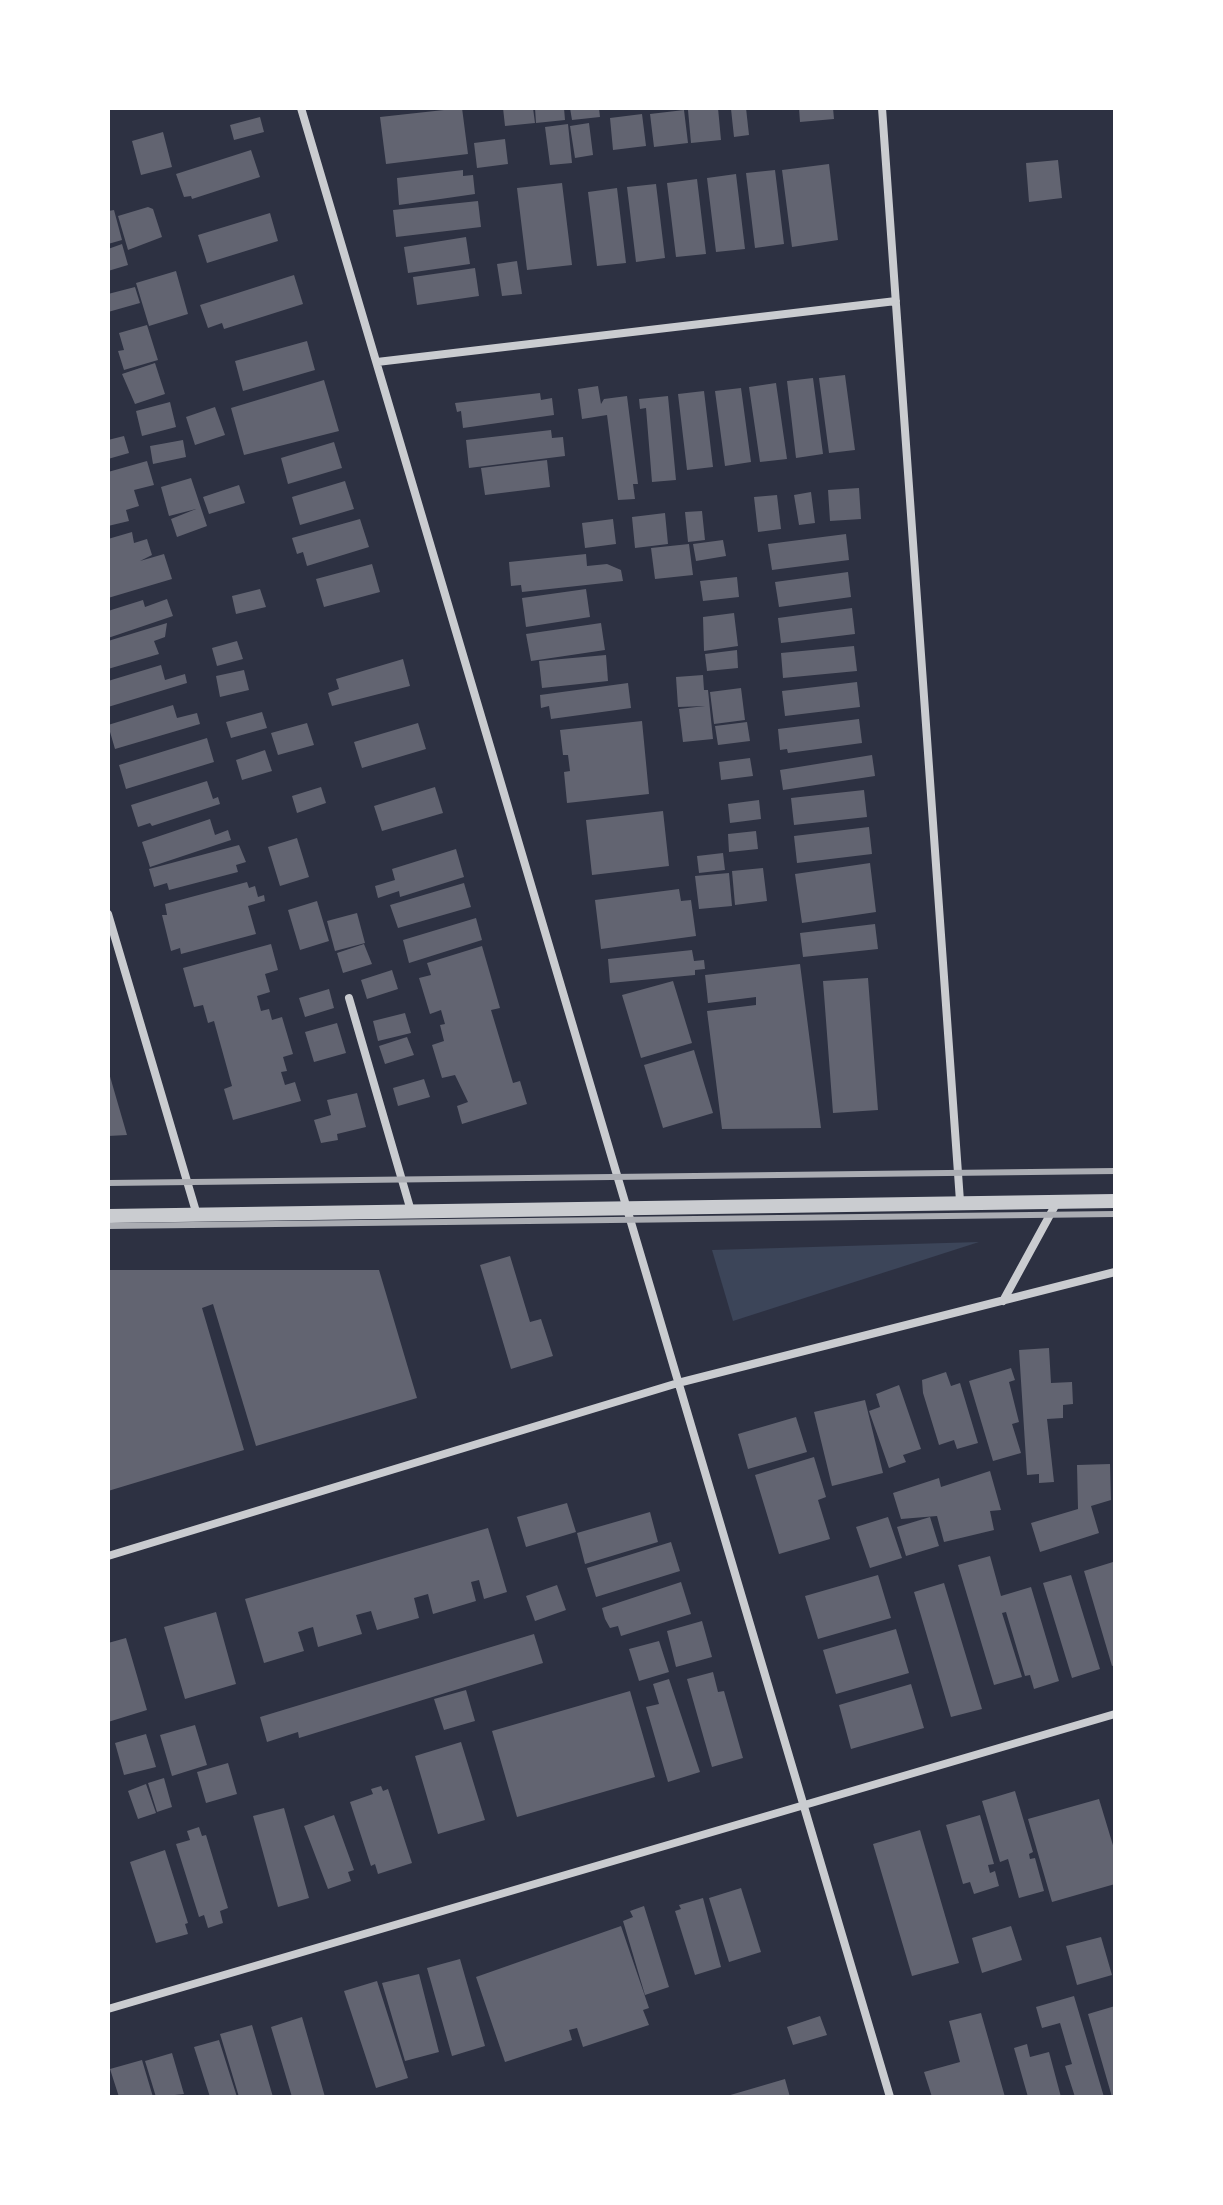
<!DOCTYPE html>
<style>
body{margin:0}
#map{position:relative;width:1223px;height:2205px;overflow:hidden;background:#2d3142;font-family:"Fira Sans",sans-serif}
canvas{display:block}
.frame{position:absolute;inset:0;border:110px solid #fff;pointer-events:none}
</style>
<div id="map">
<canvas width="1223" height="2205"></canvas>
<div class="frame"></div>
</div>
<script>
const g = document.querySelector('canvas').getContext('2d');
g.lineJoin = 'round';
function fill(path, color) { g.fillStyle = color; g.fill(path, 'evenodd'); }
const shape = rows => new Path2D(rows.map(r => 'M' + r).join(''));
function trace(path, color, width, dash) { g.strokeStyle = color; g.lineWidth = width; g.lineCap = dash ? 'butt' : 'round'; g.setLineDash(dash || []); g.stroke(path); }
const green = shape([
 [979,1242,733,1321,712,1250]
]);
const building = shape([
 [462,108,468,154,386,164,380,117],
 [503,108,533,108,535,123,505,126],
 [535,108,564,108,565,120,536,123],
 [570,108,599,108,600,117,572,120],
 [718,108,721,140,691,143,688,110],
 [746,108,749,135,734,137,731,109],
 [799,108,833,108,834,119,800,122],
 [684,110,688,143,654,147,650,114],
 [642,114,646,146,613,150,610,118],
 [260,117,264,132,234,140,230,125],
 [589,123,593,155,575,158,570,126],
 [568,124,572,163,550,165,545,127],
 [163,132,172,167,141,175,132,141],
 [505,139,508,164,477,168,474,143],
 [251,150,260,177,192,199,191,196,184,197,176,174],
 [1058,160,1062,198,1029,202,1026,163],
 [829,164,838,240,792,247,782,170],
 [463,170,463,176,473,175,475,194,399,205,397,178],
 [775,170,784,244,755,248,746,173],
 [736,174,745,249,716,252,707,178],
 [697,179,706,254,676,257,667,183],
 [562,183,572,265,527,270,517,188],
 [656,184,665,258,636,262,627,187],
 [617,188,626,263,597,266,588,192],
 [478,201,481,227,396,237,393,210],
 [148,207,153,209,162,237,128,250,118,216],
 [114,210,122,240,108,244,108,211],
 [270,213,278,241,207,263,198,235],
 [466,237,470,264,408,273,404,247],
 [122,244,128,265,108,271,108,249],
 [517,261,522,294,502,296,497,264],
 [475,268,479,296,417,305,413,277],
 [176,271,188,314,149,326,136,283],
 [294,275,303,304,224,329,222,323,208,328,200,305],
 [135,287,140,303,108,312,108,294],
 [147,325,158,360,124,370,118,351,124,350,119,333],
 [307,341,315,370,243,391,235,361],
 [155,363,165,394,135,404,122,374],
 [845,375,855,450,829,453,819,378],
 [813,378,823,454,796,458,787,381],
 [324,380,339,431,244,455,231,408],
 [776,383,787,459,760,462,749,387],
 [598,386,601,404,604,399,627,396,638,484,633,484,635,499,618,500,607,415,582,419,578,389],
 [741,388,751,462,725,466,715,391],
 [704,391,713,467,687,470,678,394],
 [540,393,541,400,552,398,554,415,463,428,461,411,457,412,455,403],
 [668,396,676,480,652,482,646,408,640,409,639,399],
 [170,402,176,427,142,436,136,411],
 [215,407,225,435,195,445,186,417],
 [551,430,552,438,563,437,565,456,469,468,466,440],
 [124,436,129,453,108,459,108,440],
 [183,440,186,457,153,464,150,446],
 [334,442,342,468,288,484,281,458],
 [547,460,550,487,485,495,481,468],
 [147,461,154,485,134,490,139,506,126,510,129,521,108,526,108,472],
 [191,478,207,526,177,537,171,519,196,509,169,516,161,487],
 [345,481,354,509,300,525,292,497],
 [239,485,245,503,209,514,203,497],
 [859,488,861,519,830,521,828,490],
 [811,492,815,523,799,525,794,495],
 [777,495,781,529,758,532,754,497],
 [702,511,705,540,688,542,685,512],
 [665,513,668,544,635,548,632,517],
 [360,519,369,547,307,566,303,552,297,554,292,538],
 [613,519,616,544,585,548,582,523],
 [132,532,134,543,147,539,152,555,140,561,164,554,172,579,108,598,108,539],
 [846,534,849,560,772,570,768,544],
 [723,540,726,556,696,561,693,544],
 [689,544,693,575,655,579,651,548],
 [586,554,587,566,607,564,621,570,623,581,522,592,521,585,511,586,509,562],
 [372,564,380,592,324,607,316,579],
 [848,572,851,597,779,607,775,582],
 [737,577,739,597,703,601,700,581],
 [260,589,266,607,236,614,232,596],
 [586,589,590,617,526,627,522,598],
 [167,599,173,616,108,638,108,611,143,600,145,607],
 [852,608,855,634,781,643,778,618],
 [734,613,738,646,704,651,703,617],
 [167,623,165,637,154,641,159,654,108,669,108,641],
 [601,623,605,650,531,661,526,634],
 [237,641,243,659,217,666,212,648],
 [854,646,857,671,783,678,781,653],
 [737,650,738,668,707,671,705,654],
 [606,655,608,681,542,688,539,661],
 [403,659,410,686,332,706,328,693,339,689,336,679],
 [161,665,165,680,185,674,187,683,108,707,108,681],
 [244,670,249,690,220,697,216,676],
 [703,675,704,690,708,690,713,739,683,742,679,709,705,706,678,707,676,677],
 [857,682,860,707,785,716,782,691],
 [628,683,631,708,551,719,549,706,541,708,540,695],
 [741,688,745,720,714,724,710,692],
 [173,705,177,718,197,713,200,724,115,749,108,725],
 [262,712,267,728,231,738,226,722],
 [859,719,862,743,788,753,787,749,780,750,778,729],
 [642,721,649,794,567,803,564,772,570,771,568,755,563,755,560,730],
 [747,722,750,741,718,745,715,726],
 [307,723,314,745,278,755,271,733],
 [418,723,426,749,362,768,354,742],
 [207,738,214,762,126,789,119,765],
 [265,750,272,771,242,780,236,760],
 [872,755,875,776,783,790,780,770],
 [750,758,753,776,721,780,719,762],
 [207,781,213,799,218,797,220,804,152,826,150,823,138,827,131,805],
 [321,787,326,803,297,813,292,796],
 [435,787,443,813,382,831,374,806],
 [864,790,867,817,794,825,791,798],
 [759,800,761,819,730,823,728,804],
 [663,811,669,866,592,875,586,820],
 [210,819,215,835,228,830,231,840,150,867,142,842],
 [869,827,872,854,797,863,794,836],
 [756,831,758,849,729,852,728,834],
 [297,838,309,877,280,886,268,847],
 [239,845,246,862,236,865,238,872,169,890,167,883,154,887,149,869],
 [456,849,464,877,400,897,399,891,378,898,375,886,395,880,392,869],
 [723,853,725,870,699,873,697,856],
 [870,863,876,912,802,923,795,874],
 [763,868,767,901,735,905,732,871],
 [729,873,732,906,699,909,695,876],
 [247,882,249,888,255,886,258,897,264,895,265,901,248,906,256,934,181,954,180,948,171,951,162,915,167,915,165,904],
 [464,883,471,907,398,928,390,905],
 [679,889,681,901,691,900,696,936,601,949,595,900],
 [317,901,329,941,300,950,288,910],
 [357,913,365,943,335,951,327,921],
 [476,918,482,940,409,963,403,940],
 [875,924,878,949,803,957,800,933],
 [271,944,278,970,265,974,270,992,257,996,261,1011,269,1009,272,1020,282,1017,293,1054,283,1057,287,1071,281,1072,285,1085,295,1082,301,1101,233,1120,224,1089,232,1086,214,1021,208,1023,203,1005,194,1007,183,968],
 [364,944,372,964,343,973,337,953],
 [482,946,500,1008,491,1010,513,1083,520,1081,527,1104,462,1124,457,1106,468,1102,455,1075,442,1078,432,1045,444,1041,440,1025,445,1024,441,1010,430,1014,419,978,431,975,427,963],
 [692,950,694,961,704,960,705,969,695,970,695,975,610,983,608,959],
 [800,964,821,1128,722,1129,707,1011,756,1005,756,997,708,1003,705,975],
 [392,970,398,989,367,999,361,980],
 [868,978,878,1110,833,1113,823,981],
 [673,981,692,1043,641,1058,622,995],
 [329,989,334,1008,305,1017,299,998],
 [405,1013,411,1033,378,1041,373,1021],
 [337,1023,346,1053,314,1062,305,1032],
 [407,1037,414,1055,385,1064,379,1046],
 [694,1050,713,1113,663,1128,644,1065],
 [108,1073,109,1073,127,1135,108,1136],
 [424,1079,430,1097,398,1106,393,1088],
 [357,1093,366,1127,337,1134,338,1140,321,1143,314,1120,331,1115,327,1100],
 [510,1256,530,1322,541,1319,553,1356,511,1369,480,1265],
 [108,1270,379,1270,417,1398,256,1446,213,1304,202,1308,244,1450,108,1491],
 [1049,1348,1051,1383,1072,1382,1073,1404,1063,1405,1063,1418,1047,1419,1054,1482,1039,1483,1039,1474,1027,1475,1019,1350],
 [1011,1368,1015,1380,1009,1382,1019,1422,1012,1424,1021,1453,993,1461,969,1381],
 [946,1372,951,1386,960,1383,978,1443,957,1449,954,1440,939,1445,923,1393,922,1380],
 [899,1385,921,1449,903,1455,906,1462,889,1468,869,1411,880,1407,876,1394],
 [865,1400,883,1473,832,1486,814,1412],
 [796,1417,807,1452,748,1469,738,1434],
 [814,1457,826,1497,818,1500,830,1539,779,1554,755,1475],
 [1110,1464,1111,1500,1091,1506,1099,1533,1040,1552,1031,1523,1078,1509,1077,1465],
 [990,1471,1001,1510,990,1511,994,1530,944,1542,937,1516,901,1519,893,1493,939,1478,941,1487],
 [567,1503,576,1532,526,1547,517,1517],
 [650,1512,658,1542,585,1564,577,1533],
 [888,1517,902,1558,870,1568,856,1527],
 [930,1517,939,1546,906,1556,897,1527],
 [488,1528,507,1592,484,1599,479,1580,471,1582,476,1601,433,1614,428,1594,414,1598,419,1618,377,1630,371,1611,356,1615,362,1634,318,1647,313,1627,306,1629,298,1632,304,1651,264,1663,245,1599],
 [671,1542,680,1571,596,1597,587,1568],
 [990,1556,1001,1596,1031,1587,1059,1681,1034,1689,1030,1675,1025,1676,1006,1612,1002,1613,1022,1677,994,1685,958,1565],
 [1113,1562,1115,1665,1112,1666,1084,1571],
 [878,1575,891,1618,818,1639,805,1596],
 [1071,1575,1100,1669,1072,1678,1043,1583],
 [681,1582,691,1614,621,1636,618,1626,610,1628,605,1619,602,1608],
 [944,1583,982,1709,951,1717,914,1592],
 [557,1585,566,1610,535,1621,526,1596],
 [216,1612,236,1684,185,1699,164,1627],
 [702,1621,712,1657,676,1667,667,1631],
 [896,1629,909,1673,836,1694,823,1650],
 [534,1634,543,1663,299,1738,298,1732,267,1742,260,1717],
 [126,1638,147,1710,108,1722,108,1643],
 [659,1641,669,1672,639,1681,629,1649],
 [713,1672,718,1692,724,1691,743,1758,712,1767,687,1679],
 [669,1679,700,1772,668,1782,646,1707,659,1704,653,1684],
 [911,1684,924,1728,851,1749,839,1705],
 [466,1690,475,1721,444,1730,434,1699],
 [630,1691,655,1777,517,1817,492,1731],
 [195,1725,207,1765,172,1776,160,1735],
 [146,1734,156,1767,124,1775,115,1743],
 [461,1742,485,1820,438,1834,415,1756],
 [228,1763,237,1794,206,1803,197,1772],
 [164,1778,172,1807,157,1812,148,1783],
 [146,1784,156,1813,138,1819,128,1791],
 [381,1786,383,1791,388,1789,412,1863,378,1874,375,1864,371,1866,350,1802,373,1794,371,1789],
 [1015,1791,1033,1852,1029,1854,1030,1859,1035,1858,1044,1891,1019,1898,1008,1859,1000,1862,982,1801],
 [1099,1799,1115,1852,1115,1884,1052,1902,1028,1819],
 [284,1808,309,1898,278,1907,253,1816],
 [334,1815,354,1870,348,1872,351,1881,328,1889,304,1826],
 [980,1815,994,1864,988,1865,990,1873,995,1871,999,1886,974,1894,970,1882,963,1884,946,1825],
 [199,1827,202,1836,206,1835,228,1908,220,1911,223,1923,208,1928,204,1915,199,1917,176,1844,190,1840,187,1831],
 [920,1830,959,1963,912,1976,873,1844],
 [165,1850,188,1923,185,1924,188,1934,156,1943,130,1862],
 [741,1888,761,1952,729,1962,709,1898],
 [703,1898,721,1967,695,1975,675,1911,681,1909,679,1905],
 [644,1906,669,1987,645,1995,623,1921,633,1917,630,1911],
 [621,1926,649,2008,643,2010,649,2025,583,2047,577,2028,569,2030,572,2040,505,2062,476,1977],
 [1011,1926,1022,1960,982,1973,972,1938],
 [1101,1937,1112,1975,1077,1985,1066,1946],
 [460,1959,485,2046,452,2056,427,1968],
 [419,1974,439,2052,405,2061,382,1983],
 [377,1981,408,2078,376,2088,344,1991],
 [1074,1996,1104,2097,1075,2097,1065,2066,1072,2064,1060,2023,1042,2028,1036,2007],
 [1115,2006,1115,2097,1112,2097,1088,2014],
 [981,2013,1005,2097,932,2097,924,2072,960,2062,949,2021],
 [820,2016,827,2035,793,2045,787,2027],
 [302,2017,325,2097,292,2097,271,2027],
 [252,2025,273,2097,239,2097,220,2034],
 [219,2040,237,2097,210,2097,194,2047],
 [1027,2044,1030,2057,1049,2052,1061,2097,1028,2097,1014,2048],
 [172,2053,184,2094,156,2097,145,2061],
 [142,2060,153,2097,119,2097,110,2069],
 [785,2079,790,2097,727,2097,727,2096]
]);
const minor = shape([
 [301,108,890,2097],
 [882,108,960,1201],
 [377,362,896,301],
 [108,914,197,1215],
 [349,998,411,1211],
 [1003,1301,1057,1202],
 [108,1556,678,1383,1115,1272],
 [108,2009,1115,1714]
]);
const tertiary = shape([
 [108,1216,1115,1201]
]);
const rail = shape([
 [108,1183,1115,1171],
 [108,1226,1115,1214]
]);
fill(green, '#3c4559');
fill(building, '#626471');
trace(minor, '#caccd0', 8);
trace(tertiary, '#caccd0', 14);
trace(rail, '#abadb3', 6);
</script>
